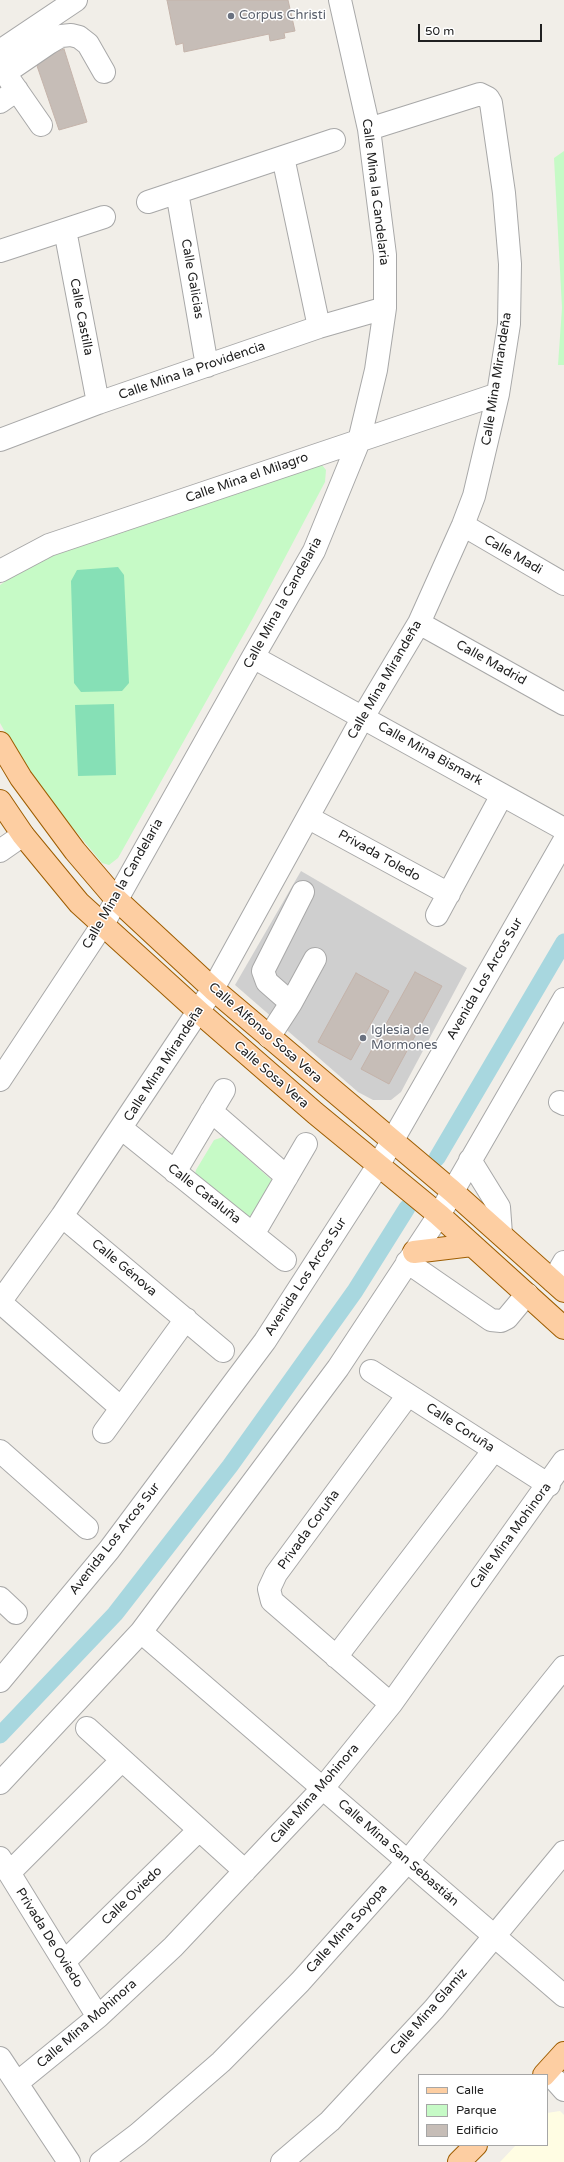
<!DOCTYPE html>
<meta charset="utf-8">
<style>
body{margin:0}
#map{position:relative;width:564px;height:2162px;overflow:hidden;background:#f1eee8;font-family:"Varela Round",sans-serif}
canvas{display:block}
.legend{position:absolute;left:418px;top:2074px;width:130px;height:72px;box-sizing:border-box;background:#fff;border:1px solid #a6a6a6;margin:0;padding:5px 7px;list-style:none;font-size:12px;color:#212121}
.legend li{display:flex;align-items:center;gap:8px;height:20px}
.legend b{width:20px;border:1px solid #a6a6a6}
.scale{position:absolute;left:418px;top:24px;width:124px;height:18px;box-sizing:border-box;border:2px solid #212121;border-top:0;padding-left:5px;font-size:12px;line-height:14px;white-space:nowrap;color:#212121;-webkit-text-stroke:3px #fff;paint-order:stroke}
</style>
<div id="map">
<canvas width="564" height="2162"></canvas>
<ul class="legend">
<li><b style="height:5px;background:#fdcea2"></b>Calle</li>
<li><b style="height:11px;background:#c6fac6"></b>Parque</li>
<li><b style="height:11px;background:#c6bdb7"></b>Edificio</li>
</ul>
<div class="scale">50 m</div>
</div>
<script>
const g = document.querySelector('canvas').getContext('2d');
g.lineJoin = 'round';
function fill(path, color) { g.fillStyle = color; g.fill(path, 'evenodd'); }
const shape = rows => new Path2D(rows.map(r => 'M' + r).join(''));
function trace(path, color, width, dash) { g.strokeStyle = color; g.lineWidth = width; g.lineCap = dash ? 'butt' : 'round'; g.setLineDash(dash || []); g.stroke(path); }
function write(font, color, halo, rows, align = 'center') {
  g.font = font + ' "Varela Round",sans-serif'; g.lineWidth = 3; g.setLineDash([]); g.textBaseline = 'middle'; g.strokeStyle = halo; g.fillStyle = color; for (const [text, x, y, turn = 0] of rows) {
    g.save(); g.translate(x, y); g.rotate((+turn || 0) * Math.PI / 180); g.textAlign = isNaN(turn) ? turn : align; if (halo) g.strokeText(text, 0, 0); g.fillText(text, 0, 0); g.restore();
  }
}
const education = shape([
 [560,2111,564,2115,564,2162,500,2162,516,2145,547,2145,547,2113]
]);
const religious = shape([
 [301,871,467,968,401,1092,391,1100,373,1100,358,1092,235,985]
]);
const park = shape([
 [564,151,564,365,558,365,562,308,554,158],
 [322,465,326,470,325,482,253,618,118,858,109,865,102,863,49,799,14,748,0,723,0,585,26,567,67,548,308,467],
 [223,1137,275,1183,248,1219,193,1181,196,1170,214,1140]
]);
const pitch = shape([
 [118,567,124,575,129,683,122,691,81,692,74,683,71,581,77,570],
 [114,704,116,775,78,776,75,705]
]);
const canal = shape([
 [437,1158,564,942],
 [0,1735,115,1614,230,1466,355,1291,407,1208]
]);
const building = shape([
 [167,0,288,0,295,31,284,33,285,38,270,41,269,34,184,52,183,43,176,45,167,0],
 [64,49,87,122,59,130,35,60,64,49],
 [415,972,442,986,389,1084,361,1069,415,972],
 [356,973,389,991,351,1060,318,1042,356,973]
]);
const minor = shape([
 [0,51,76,0],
 [0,66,41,125],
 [5,73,49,43,61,36,71,35,79,37,88,44,104,72],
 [0,102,17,90],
 [283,157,319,327],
 [177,192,207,366],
 [148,202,334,140],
 [65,230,98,403],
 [0,251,104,217],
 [0,440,98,403,319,327,385,308],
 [463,525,564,584],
 [0,571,49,545,498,394],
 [419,623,564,704],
 [253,657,564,829],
 [309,818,449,894],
 [0,851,23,835],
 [437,915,502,795],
 [291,1003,315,959],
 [269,1037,291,1003,267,982,263,971,303,892],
 [0,1080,103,924,253,657,314,551,359,441,376,370,385,308,385,255,369,129,340,0],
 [560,1102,564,1104],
 [211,1111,287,1177],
 [121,1128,285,1260],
 [470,1160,499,1207,501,1234],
 [175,1172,224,1090],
 [62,1216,223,1351],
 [254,1233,306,1144],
 [407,1262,491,1320,501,1321,507,1318,527,1294],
 [553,1281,564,1262],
 [0,1302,62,1216,213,989,363,717,419,623,463,525,474,496,498,394,509,324,510,264,504,193,491,103,488,98,480,94,369,129],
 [0,1302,121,1408],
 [371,1371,549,1485],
 [104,1432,186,1319],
 [0,1451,87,1528],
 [0,1598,16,1613],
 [141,1632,564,1996],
 [336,1657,494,1450],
 [0,1681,109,1550,265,1341,379,1164,564,841],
 [391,1704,272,1601,269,1589,276,1574,408,1395],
 [87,1728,245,1871],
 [0,1783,141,1632,338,1368,439,1215,564,999],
 [0,1858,98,2017],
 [9,1873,121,1761],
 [64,1962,199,1830],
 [0,2058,69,2162],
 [548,2072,564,2090],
 [17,2083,98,2017,173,1947,323,1788,391,1704,564,1461],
 [101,2162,138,2134,221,2062,300,1982,408,1861,564,1667],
 [282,2162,330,2121,434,2009,564,1852]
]);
const major = shape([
 [0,743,21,778,75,851,116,899,213,989,452,1191,564,1291],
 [0,801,23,835,79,903,199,1012,315,1113,439,1215,564,1328],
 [414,1252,472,1245],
 [544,2075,564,2053],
 [459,2162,476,2145]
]);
const markers = [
 [231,16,4,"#6b7280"],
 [363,1038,4,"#6b7280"]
];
const worshipNames = [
 ["Corpus Christi",239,16],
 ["Iglesia de",371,1031],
 ["Mormones",371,1046]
];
const streetNames = [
 ["Calle Mina la Candelaria",375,192,83],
 ["Calle Galicias",192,279,80],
 ["Calle Castilla",81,317,79],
 ["Calle Mina la Providencia",192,371,-19],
 ["Calle Mina Mirandeña",497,379,-81],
 ["Calle Mina el Milagro",247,478,-19],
 ["Calle Madi",513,555,30],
 ["Calle Mina la Candelaria",283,603,-61],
 ["Calle Madrid",491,663,29],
 ["Calle Mina Mirandeña",385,680,-60],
 ["Calle Mina Bismark",430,754,29],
 ["Privada Toledo",379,856,29],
 ["Calle Mina la Candelaria",123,884,-60],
 ["Avenida Los Arcos Sur",485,979,-60],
 ["Calle Alfonso Sosa Vera",265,1033,41],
 ["Calle Mina Mirandeña",164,1064,-57],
 ["Calle Sosa Vera",271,1075,41],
 ["Calle Cataluña",204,1194,38],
 ["Calle Génova",124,1268,40],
 ["Avenida Los Arcos Sur",306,1277,-57],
 ["Calle Coruña",460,1428,33],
 ["Privada Coruña",309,1530,-54],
 ["Calle Mina Mohinora",511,1536,-54],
 ["Avenida Los Arcos Sur",115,1539,-52],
 ["Calle Mina Mohinora",315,1794,-49],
 ["Calle Mina San Sebastián",398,1853,41],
 ["Calle Oviedo",132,1896,-44],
 ["Calle Mina Soyopa",347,1929,-48],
 ["Privada De Oviedo",49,1938,58],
 ["Calle Mina Glamiz",429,2012,-49],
 ["Calle Mina Mohinora",87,2024,-41]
];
fill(education, '#fffde3');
fill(religious, '#cfcfcf');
fill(park, '#c6fac6');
fill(pitch, '#86e0b6');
trace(canal, '#a8d7df', 17);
fill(building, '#c6bdb7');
trace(building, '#c4b3aa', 1);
trace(minor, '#a8a8a8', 24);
trace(major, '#9e5d00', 24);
trace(minor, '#fff', 22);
trace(major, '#fdcea2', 22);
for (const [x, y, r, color] of markers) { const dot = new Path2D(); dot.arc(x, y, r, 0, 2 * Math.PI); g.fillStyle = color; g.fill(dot); trace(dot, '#fff', 1.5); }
write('13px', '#5b616d', '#fff', worshipNames, 'left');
write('13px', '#212121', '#fff', streetNames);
</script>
